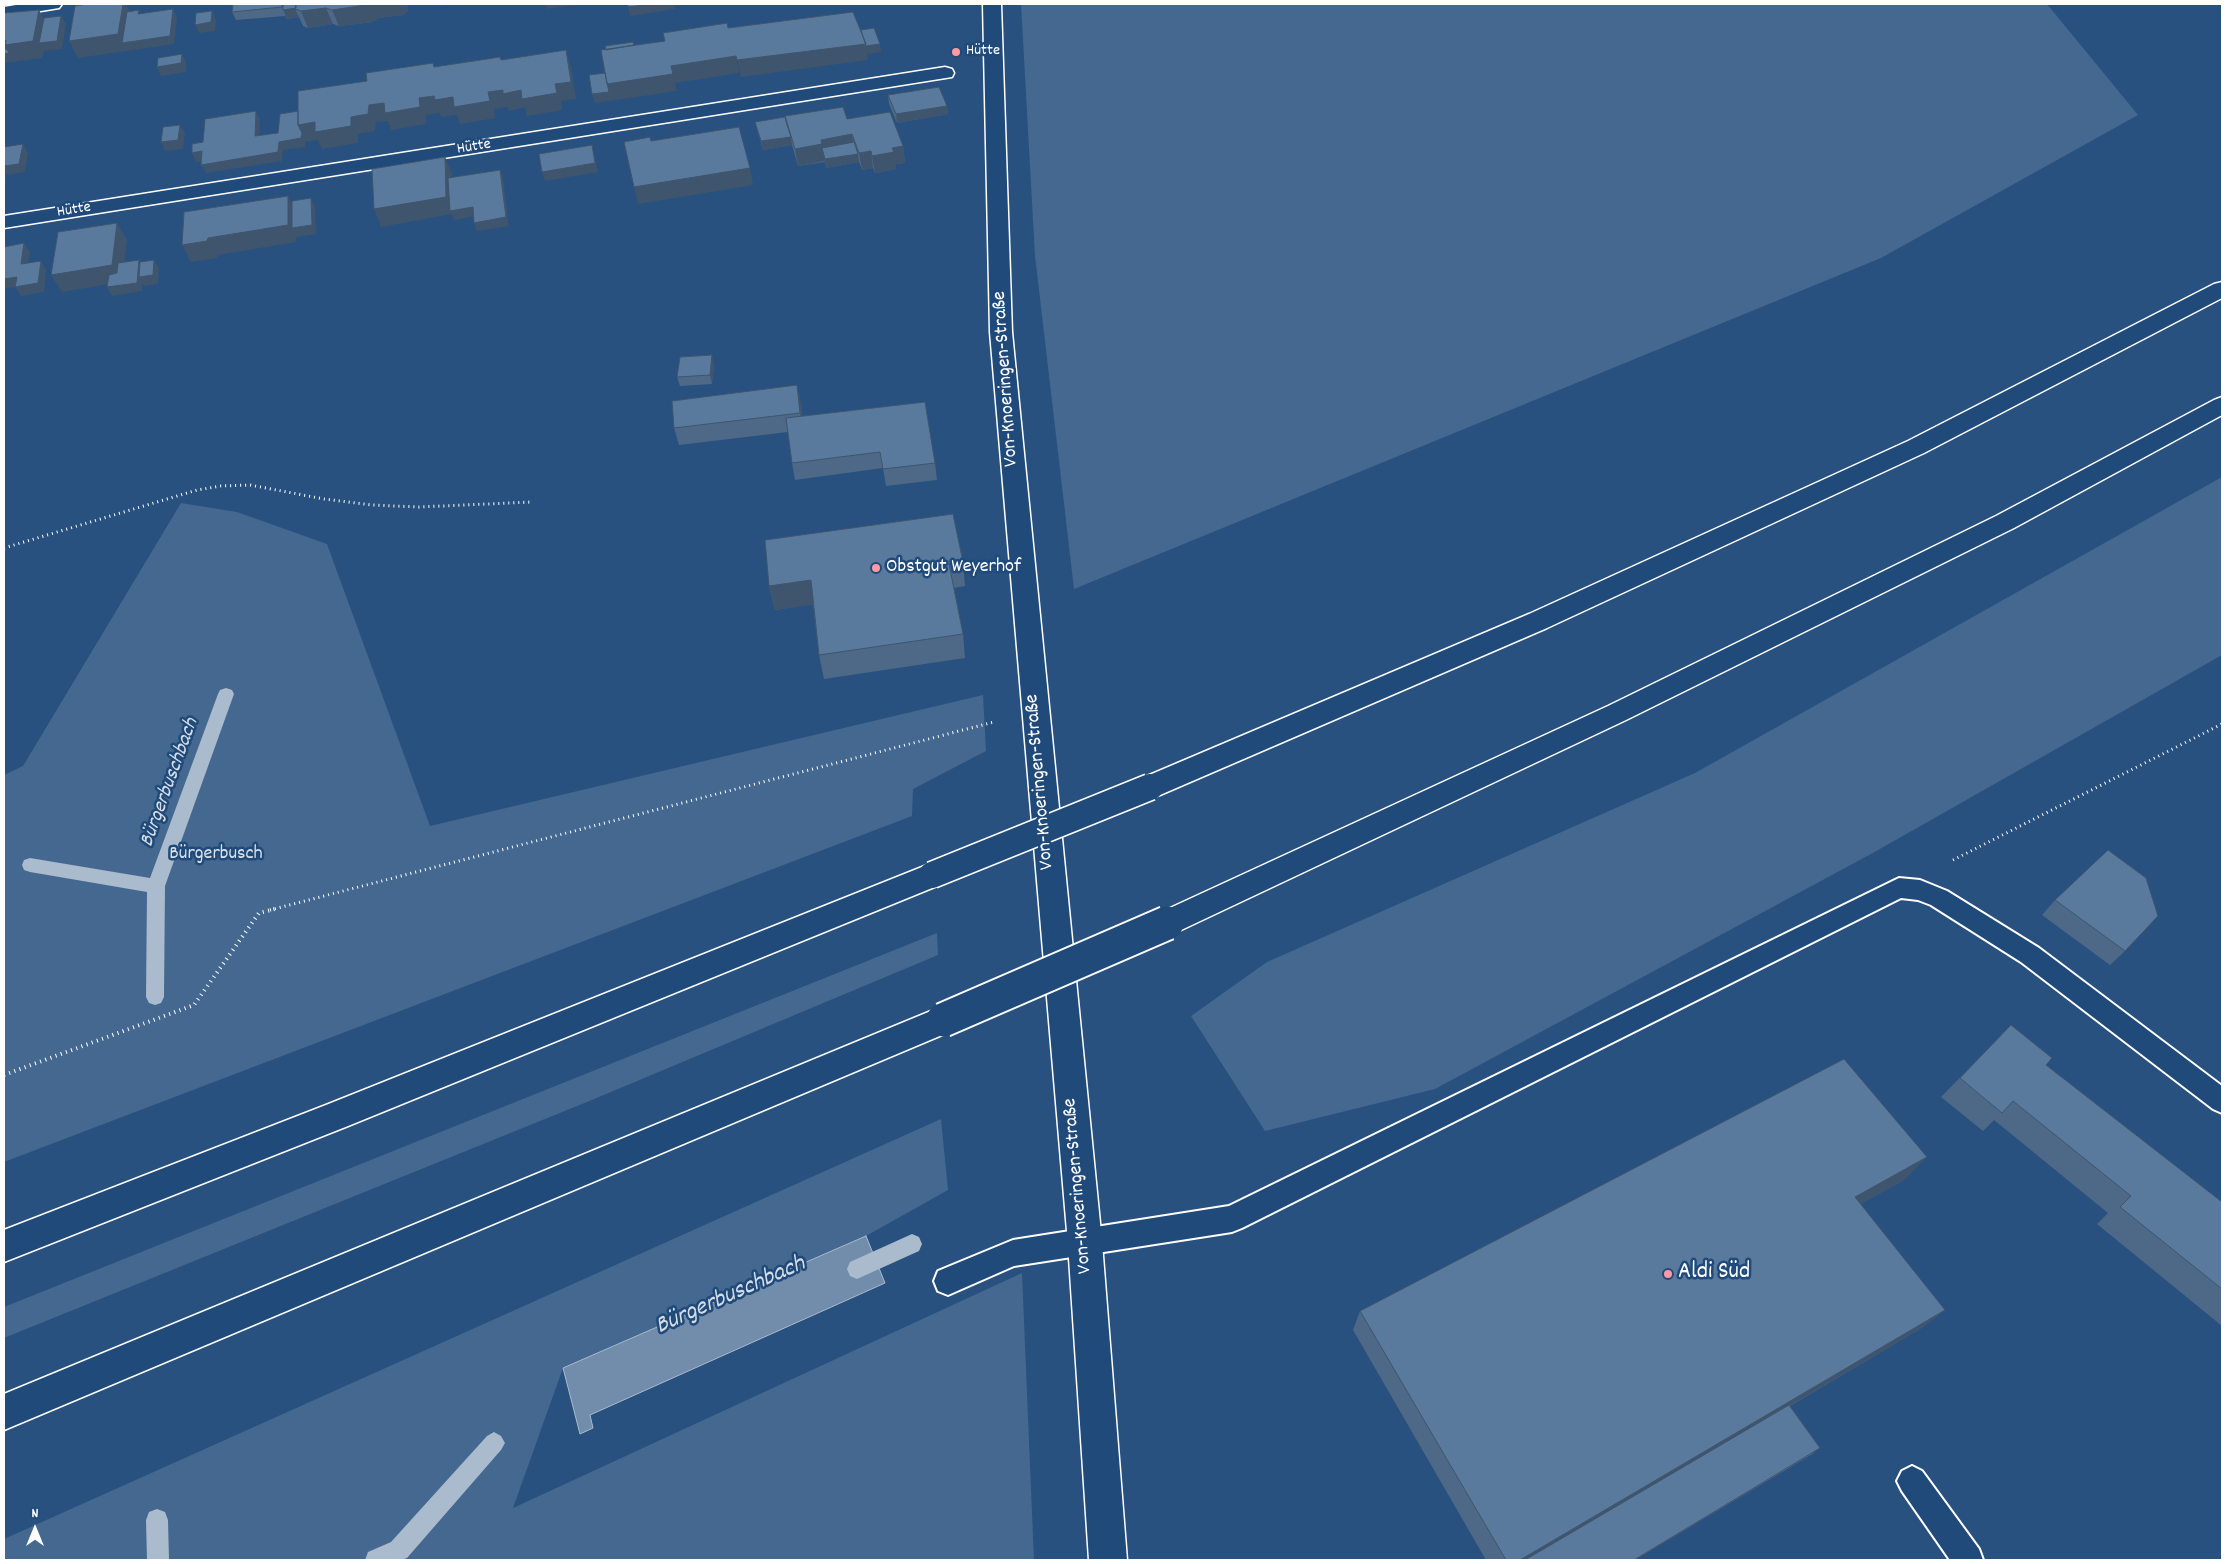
<!DOCTYPE html>
<meta charset="utf-8">
<style>
body{margin:0}
#map{position:relative;width:2226px;height:1564px;overflow:hidden;background:#28517f;font-family:Dekko,sans-serif}
canvas{display:block}
.frame{position:absolute;inset:0;border:5px solid #fff;pointer-events:none}
.north{position:absolute;left:10px;top:1504px;width:50px;height:50px;-webkit-text-stroke:4px #1f4a7a;paint-order:stroke;rotate:0deg;font-size:14px;font-weight:700;line-height:20px;text-align:center;color:#fff}
.north::after{content:'';display:block;margin:auto;width:18px;height:22px;background:#fff;clip-path:polygon(50% 0,100% 100%,50% 72%,0 100%)}
</style>
<div id="map">
<canvas width="2226" height="1564"></canvas>
<div class="frame"></div>
<div class="north">N</div>
</div>
<script>
const g = document.querySelector('canvas').getContext('2d');
g.lineJoin = 'round';
function fill(path, color) { g.fillStyle = color; g.fill(path, 'evenodd'); }
const shape = rows => new Path2D(rows.map(r => 'M' + r).join(''));
function trace(path, color, width, dash) { g.strokeStyle = color; g.lineWidth = width; g.lineCap = dash ? 'butt' : 'round'; g.setLineDash(dash || []); g.stroke(path); }
function write(font, color, halo, rows, align = 'center') {
  g.font = font + ' Dekko,sans-serif'; g.lineWidth = 5; g.setLineDash([]); g.textBaseline = 'middle'; g.strokeStyle = halo; g.fillStyle = color; for (const [text, x, y, turn = 0] of rows) {
    g.save(); g.translate(x, y); g.rotate((+turn || 0) * Math.PI / 180); g.textAlign = isNaN(turn) ? turn : align; if (halo) g.strokeText(text, 0, 0); g.fillText(text, 0, 0); g.restore();
  }
}
const green = shape([
 [1021,4,2047,4,2138,115,1881,258,1074,589,1035,256],
 [2222,477,2222,655,1871,854,1435,1089,1265,1131,1191,1016,1267,962,1695,773],
 [181,503,237,512,327,544,430,826,983,695,986,751,913,789,912,816,4,1162,4,775,23,766],
 [937,933,938,955,587,1102,4,1338,4,1307],
 [941,1119,948,1190,866,1236,563,1368,513,1508,1022,1273,1034,1560,4,1560,4,1539]
]);
const water = shape([
 [866,1236,885,1283,590,1415,593,1428,580,1434,563,1368,866,1236]
]);
const stream = shape([
 [226,688,232,690,234,694,165,886,164,997,161,1003,155,1005,149,1003,146,997,147,892,30,872,24,870,22,865,24,860,30,858,150,878,218,694,220,690,226,688],
 [912,1234,919,1237,922,1244,919,1251,857,1279,850,1276,847,1269,850,1262,912,1234],
 [494,1432,501,1436,505,1443,501,1450,407,1558,401,1560,365,1560,368,1552,391,1542,487,1436,494,1432],
 [157,1509,165,1512,168,1520,169,1560,147,1560,146,1520,149,1512,157,1509]
]);
const pathFar1 = shape([
 [4,548,197,490,221,486,250,485,324,499,372,505,419,507,532,502],
 [1953,860,2222,724],
 [270,910,994,722]
]);
const path = shape([
 [4,1075,194,1005,259,913,275,909]
]);
const lane = shape([
 [1899,878,1920,880,1947,891,2039,948,2222,1086,2222,1113,2213,1109,2021,962,1931,905,1918,900,1901,898,1242,1228,1232,1232,1014,1266,948,1295,938,1291,934,1281,938,1271,1013,1240,1229,1206,1899,878],
 [1912,1466,1922,1471,1979,1549,1983,1560,1950,1560,1902,1491,1897,1481,1902,1471,1912,1466]
]);
const street = shape([
 [22,4,62,4,59,8,53,9,4,17,4,7,22,4],
 [945,67,952,69,954,73,952,77,4,228,4,216,945,67]
]);
const secondary = shape([
 [983,4,1001,4,1012,332,1102,1243,1127,1560,1089,1560,1068,1243,990,332,983,4]
]);
const highway = shape([
 [2222,282,2222,298,1924,453,1547,628,1160,795,1150,798,1140,795,1136,787,1140,779,1529,614,1908,441,2214,284,2222,282],
 [2222,397,2222,415,2014,528,1626,720,1177,932,1167,936,1157,932,1152,923,1157,914,1608,706,1996,516,2214,400,2222,397],
 [932,863,942,866,946,875,942,884,348,1126,4,1262,4,1230,326,1105,932,863],
 [943,1006,954,1010,958,1020,954,1030,4,1430,4,1394,943,1006]
]);
const highwayBridgeFar1 = shape([
 [932,875,1150,787]
]);
const highwayBridge = shape([
 [943,1020,1167,923]
]);
const wall = shape([
 [233,4,408,11,403,15,378,18,373,22,339,26,333,24,308,28,303,26,299,17,287,19,285,16,236,20,232,12],
 [888,95,947,106,948,114,897,123,889,104],
 [847,119,903,146,905,163,896,164,896,169,875,173,873,168,862,170,859,162,826,168,825,162,798,166,792,145,763,150,755,122],
 [714,364,712,384,680,386,677,377],
 [801,402,802,416,935,463,937,480,886,486,883,468,795,480,792,463,788,432,679,445,674,428],
 [963,562,965,586,954,588,963,634,965,658,824,679,819,655,813,604,775,610,769,586],
 [2055,900,2125,951,2110,965,2042,915],
 [2011,1025,2046,1065,2222,1202,2222,1326,2097,1224,2108,1213,1994,1120,1983,1131,1941,1097],
 [1904,1180,1860,1204,1945,1310,1920,1329,1790,1406,1814,1453,1635,1560,1486,1560,1353,1330,1360,1311]
]);
const shadedWall = shape([
 [123,4,126,4,132,16,173,9,177,18,174,44,78,58,69,41],
 [282,4,286,4,299,8,326,8,333,24,308,28,301,11,295,9,299,17,287,19,282,7],
 [368,4,408,4,408,11,403,15,378,18,373,22,339,26,332,10],
 [439,4,455,4,439,6],
 [545,4,583,4,547,9],
 [651,4,674,4,675,9,630,16,628,7],
 [39,10,48,27,61,16,66,24,62,49,44,51,42,58,4,63,4,41],
 [212,11,216,20,215,31,199,33,195,25],
 [866,44,880,44,881,52,867,54,868,60,741,77,737,60],
 [566,50,571,67,576,99,561,101,562,110,527,116,525,107,509,111,507,107,494,109,495,118,460,124,457,115,441,117,440,113,426,115,426,124,391,130,388,121,376,122,375,131,358,134,358,143,322,149,318,140,305,142,305,147,283,150,282,161,206,173,201,165,279,142,298,125,351,117,369,105,434,96,488,92,503,90,521,90,555,84],
 [182,54,186,63,186,72,161,76,157,67],
 [736,56,739,73,675,83,677,91,595,103,592,94,607,84,671,66],
 [947,106,948,114,897,123,896,114],
 [256,111,260,120,259,145,255,136],
 [180,125,185,133,183,149,165,151,161,142],
 [852,134,855,151,858,154,859,162,826,168,825,161,798,166,795,149,821,140],
 [791,137,792,145,763,150,761,141],
 [23,144,28,153,25,172,6,175,4,188,4,146,10,156],
 [592,145,598,172,545,181,542,172],
 [903,146,905,163,896,164,896,169,875,173,872,156,892,148],
 [202,151,207,160,196,162,192,153],
 [871,151,873,168,862,170,859,153],
 [445,157,452,174,453,210,473,207,476,216,454,220,452,214,381,227,374,209],
 [750,168,753,185,638,204,634,187],
 [500,170,503,179,509,226,477,231,474,223],
 [288,196,296,213,311,198,315,207,316,234,296,237,296,242,217,255,217,258,191,262,182,245,208,238],
 [117,223,127,240,122,282,62,292,51,275],
 [24,243,30,252,26,273,21,264],
 [139,260,144,269,154,260,159,268,158,284,144,286,142,283,142,291,112,296,107,287],
 [41,261,46,270,44,292,21,296,15,287],
 [17,277,22,286,4,289,4,279],
 [712,355,714,364,712,384,710,375],
 [797,385,801,402,803,430,800,413],
 [811,580,816,604,775,610,769,586],
 [1927,1157,1904,1180,1833,1219,1855,1197],
 [1945,1310,1920,1329,1527,1560,1520,1560],
 [1820,1448,1635,1560,1634,1560]
]);
const building = shape([
 [88,4,123,4,118,34,69,41,75,6,88,4],
 [233,4,282,4,282,7,232,12,233,4],
 [283,4,296,4,296,8,283,10,283,4],
 [296,4,368,4,366,5,332,10,326,8,301,11,295,9,296,4],
 [628,4,651,4,628,7,628,4],
 [173,9,170,36,122,43,127,12,139,10,138,14,173,9],
 [39,10,33,41,5,45,6,40,4,41,4,13,39,10],
 [212,11,211,22,195,25,196,13,212,11],
 [853,12,866,44,737,60,736,56,671,66,673,74,607,84,601,50,665,41,663,33,727,23,728,28,853,12],
 [61,16,57,41,39,43,44,18,61,16],
 [874,28,880,44,866,46,861,30,874,28],
 [633,42,634,45,606,50,605,46,633,42],
 [4,49,7,49,9,53,4,54,4,49],
 [566,50,571,82,555,84,557,93,522,99,521,90,503,94,503,90,488,92,490,101,454,107,453,97,435,100,434,96,419,98,420,107,385,113,384,103,369,105,368,114,351,117,351,126,315,132,315,122,298,125,298,91,367,81,366,73,433,63,434,67,500,57,501,60,566,50],
 [182,54,181,63,157,67,158,58,182,54],
 [605,73,609,92,592,94,589,75,605,73],
 [939,87,947,106,896,114,888,95,939,87],
 [843,107,847,119,890,112,903,146,892,148,894,152,872,156,871,151,859,153,852,134,821,140,822,144,795,149,785,116,843,107],
 [256,111,255,136,278,133,280,114,298,111,298,125,302,133,301,138,279,142,278,152,201,165,202,151,192,153,192,144,203,142,205,119,256,111],
 [785,117,787,125,791,137,761,141,755,122,785,117],
 [180,125,178,140,161,142,163,127,180,125],
 [739,127,750,168,634,187,624,142,650,137,651,141,739,127],
 [854,142,858,154,825,159,822,148,854,142],
 [23,144,19,164,4,166,4,147,23,144],
 [592,145,595,163,542,172,539,154,592,145],
 [445,157,446,197,374,209,372,169,445,157],
 [500,170,506,217,474,223,473,207,450,211,448,178,500,170],
 [288,196,288,225,208,238,207,241,182,245,184,212,288,196],
 [311,198,312,225,292,228,292,201,311,198],
 [117,223,112,265,51,275,58,232,117,223],
 [24,243,21,264,41,261,38,283,15,287,17,277,4,279,4,247,24,243],
 [139,260,137,283,107,287,109,275,117,273,118,263,139,260],
 [154,260,153,275,139,277,140,262,154,260],
 [712,355,710,375,677,377,680,357,712,355],
 [797,385,800,413,674,428,672,401,797,385],
 [925,402,935,463,883,469,880,452,792,463,786,418,925,402],
 [953,514,963,562,949,564,963,634,819,655,811,580,769,586,765,540,953,514],
 [2108,850,2146,878,2158,916,2125,951,2055,900,2108,850],
 [2011,1025,2052,1058,2046,1065,2222,1202,2222,1289,2120,1207,2131,1196,2013,1101,2002,1113,1960,1078,2011,1025],
 [1844,1059,1927,1157,1855,1197,1945,1310,1520,1560,1506,1560,1360,1311,1844,1059],
 [1789,1405,1820,1448,1634,1560,1525,1560,1789,1405]
]);
const markers = [
 [956,52,5,"#ff9aa2"],
 [876,568,5,"#ff9aa2"],
 [1668,1274,5,"#ff9aa2"]
];
const farPoinames = [
 ["Hütte",966,52]
];
const farStreetnames = [
 ["Hütte",474,148,-9],
 ["Hütte",74,211,-9]
];
const streetNames = [
 ["Von-Knoeringen-Straße",1007,379,-94],
 ["Von-Knoeringen-Straße",1041,782,-95],
 ["Von-Knoeringen-Straße",1079,1186,-95]
];
const poiNames = [
 ["Obstgut Weyerhof",886,568]
];
const parkNames = [
 ["Bürgerbusch",216,855]
];
const waterNames = [
 ["Bürgerbuschbach",171,783,-70]
];
const nearPoinames = [
 ["Aldi Süd",1678,1274]
];
const nearWaternames = [
 ["Bürgerbuschbach",731,1297,-24]
];
fill(green, '#446890');
fill(water, '#718dab');
trace(water, '#aabbcd', 1);
fill(stream, '#aabbcd');
trace(lane, '#fff', 4);
trace(street, '#fff', 3);
trace(secondary, '#fff', 3);
trace(highway, '#fff', 3);
trace(pathFar1, '#fff', 3, [1, 4]);
trace(path, '#fff', 4, [1, 4.5]);
fill(lane, '#1f4a7a');
fill(street, '#1f4a7a');
fill(secondary, '#1f4a7a');
fill(highway, '#1f4a7a');
trace(highwayBridgeFar1, '#fff', 29, []);
trace(highwayBridge, '#fff', 37, []);
trace(highwayBridgeFar1, '#1f4a7a', 26);
trace(highwayBridge, '#1f4a7a', 33);
fill(wall, '#4d6987');
fill(shadedWall, '#3f556e');
fill(building, '#5a7a9d');
trace(building, '#3f556e', 1);
for (const [x, y, r, color] of markers) { const dot = new Path2D(); dot.arc(x, y, r, 0, 2 * Math.PI); g.fillStyle = color; g.fill(dot); trace(dot, '#1f4a7a', 2); }
write('16px', '#fff', '#1f4a7a', farPoinames, 'left');
write('16px', '#fff', '#1f4a7a', farStreetnames);
write('20px', '#fff', '#1f4a7a', streetNames);
write('20px', '#fff', '#1f4a7a', poiNames, 'left');
write('20px', '#dae1e9', '#1f4a7a', parkNames);
write('italic 21px', '#d4dde6', '#1f4a7a', waterNames);
write('24px', '#fff', '#1f4a7a', nearPoinames, 'left');
write('italic 25px', '#d4dde6', '#1f4a7a', nearWaternames);
</script>
